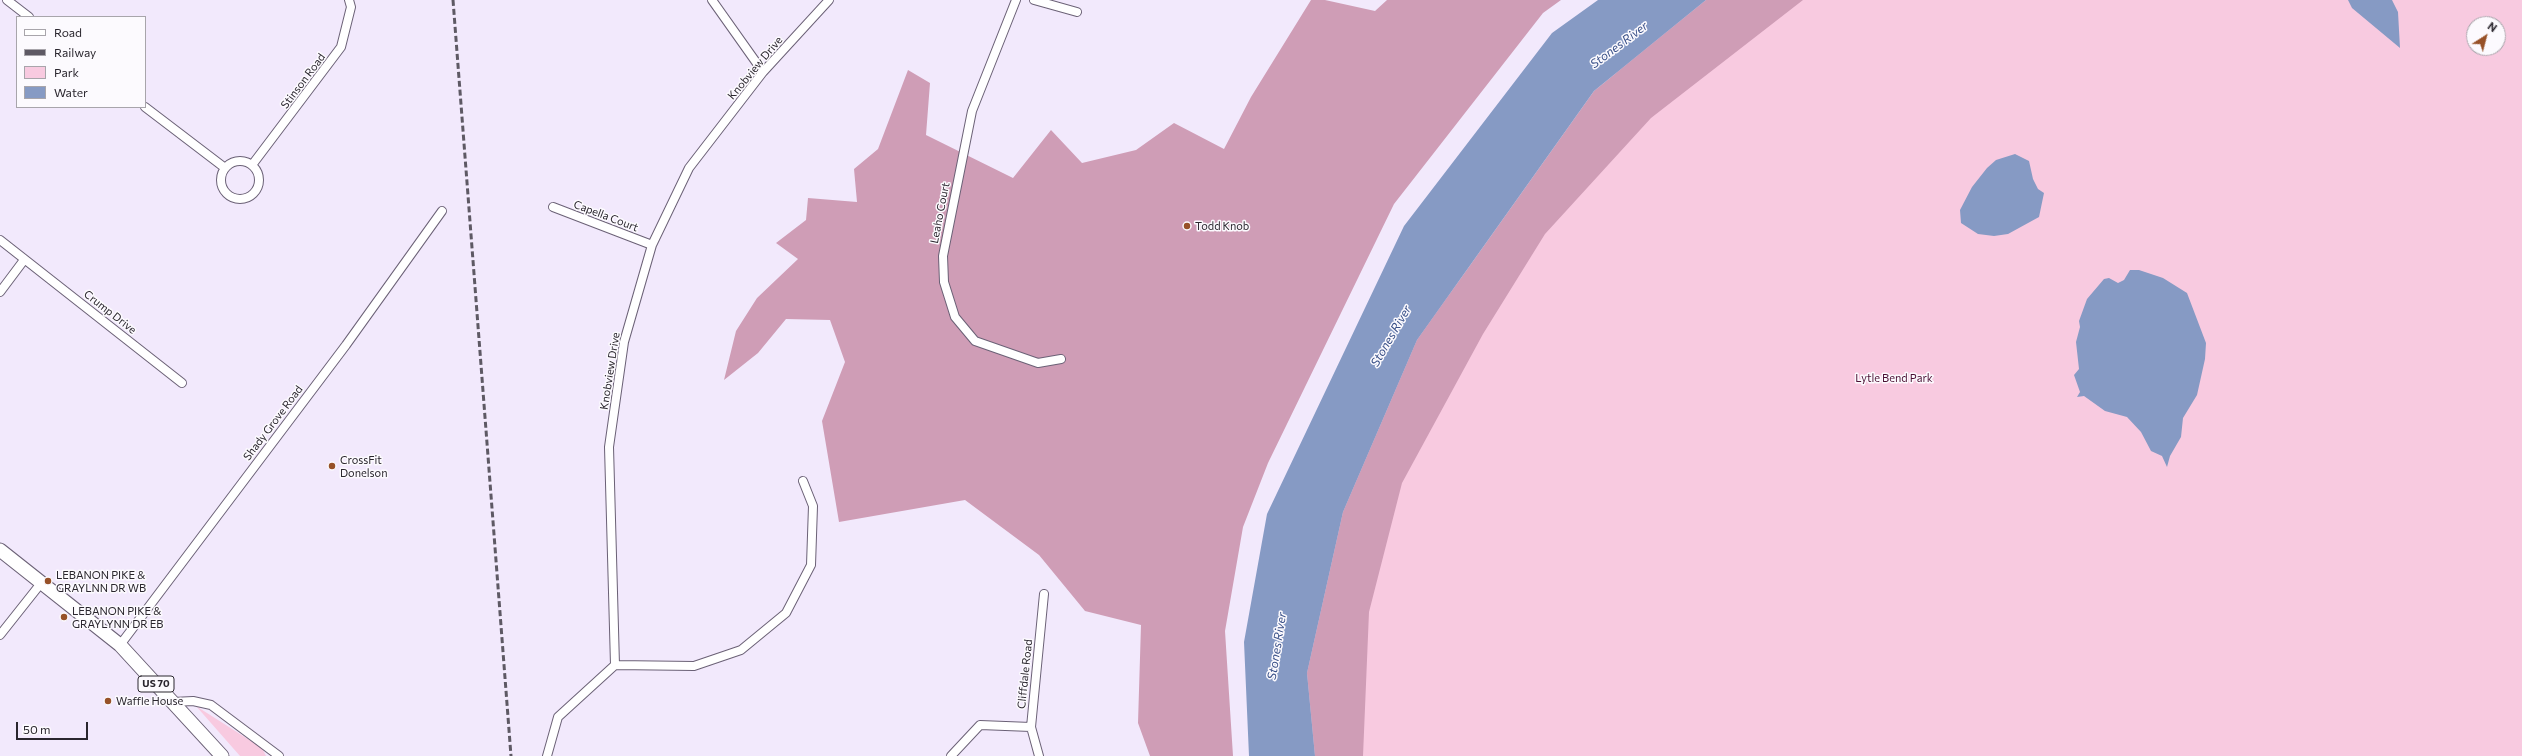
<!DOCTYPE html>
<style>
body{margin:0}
#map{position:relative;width:2522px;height:756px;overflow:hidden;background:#f2e9fc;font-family:Commissioner,sans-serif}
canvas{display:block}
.legend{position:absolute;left:16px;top:16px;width:130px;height:92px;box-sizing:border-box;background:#fcfafe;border:1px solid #a8a5ab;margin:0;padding:5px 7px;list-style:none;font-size:12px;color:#2a262e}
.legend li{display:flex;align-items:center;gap:8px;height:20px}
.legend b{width:20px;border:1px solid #a8a5ab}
.north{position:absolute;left:2466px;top:16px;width:40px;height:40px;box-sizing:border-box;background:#fcfafe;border:1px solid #a8a5ab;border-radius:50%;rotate:36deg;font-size:11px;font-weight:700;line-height:16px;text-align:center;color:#2a262e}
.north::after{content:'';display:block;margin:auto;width:14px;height:18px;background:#975128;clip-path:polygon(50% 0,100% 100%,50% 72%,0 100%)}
.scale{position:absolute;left:16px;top:722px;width:72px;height:18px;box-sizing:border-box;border:2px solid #2a262e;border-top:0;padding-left:5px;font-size:12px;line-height:14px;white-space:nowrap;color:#2a262e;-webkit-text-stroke:3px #fcfafe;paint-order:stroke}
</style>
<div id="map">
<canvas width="2522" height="756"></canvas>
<ul class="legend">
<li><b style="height:5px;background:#fff"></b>Road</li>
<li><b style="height:5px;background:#5e5964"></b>Railway</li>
<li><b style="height:11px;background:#f8cae0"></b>Park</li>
<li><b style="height:11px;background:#869ac4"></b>Water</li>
</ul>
<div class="north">N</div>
<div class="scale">50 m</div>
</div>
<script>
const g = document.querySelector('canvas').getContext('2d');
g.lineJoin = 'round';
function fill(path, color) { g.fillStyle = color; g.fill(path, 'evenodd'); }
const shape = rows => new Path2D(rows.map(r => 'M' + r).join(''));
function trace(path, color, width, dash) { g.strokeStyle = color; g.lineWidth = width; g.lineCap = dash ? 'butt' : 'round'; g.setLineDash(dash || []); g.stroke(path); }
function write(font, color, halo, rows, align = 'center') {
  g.font = font + ' Commissioner,sans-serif'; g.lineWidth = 3; g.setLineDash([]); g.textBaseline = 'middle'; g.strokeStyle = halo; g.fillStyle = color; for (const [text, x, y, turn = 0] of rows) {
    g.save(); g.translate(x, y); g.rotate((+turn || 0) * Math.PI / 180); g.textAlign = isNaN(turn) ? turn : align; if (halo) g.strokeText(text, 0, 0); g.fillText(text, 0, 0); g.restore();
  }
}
const green = shape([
 [1706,0,2522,0,2522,756,1269,756,1301,491,1618,70],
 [2474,24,2498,24,2498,48,2474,48],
 [196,706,262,748,266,756,240,756]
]);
const forest = shape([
 [1311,0,1325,0,1375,11,1387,0,1561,0,1543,13,1394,204,1268,463,1243,527,1225,631,1233,756,1150,756,1138,723,1141,625,1085,611,1039,555,965,500,839,522,822,421,845,362,830,320,786,319,758,353,724,380,736,331,757,298,798,259,776,243,806,220,808,198,857,202,854,169,878,149,908,70,930,83,926,135,1013,178,1051,130,1082,163,1136,150,1174,123,1224,149,1251,97],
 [1706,0,1803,0,1651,118,1545,234,1483,334,1402,483,1369,612,1363,756,1315,756,1307,673,1343,512,1417,340,1594,91]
]);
const water = shape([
 [1598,0,1706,0,1594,91,1417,340,1343,512,1307,673,1315,756,1249,756,1244,642,1267,514,1404,226,1552,33],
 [2348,0,2392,0,2398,12,2400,48,2352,8],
 [2015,154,2029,161,2033,179,2038,189,2044,193,2039,217,2008,234,1994,236,1978,234,1961,223,1960,210,1972,187,1987,168,1996,160],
 [2130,270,2139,270,2163,278,2187,293,2206,343,2205,359,2197,395,2183,418,2181,437,2170,456,2167,467,2162,456,2151,451,2141,432,2127,417,2105,411,2084,396,2077,397,2080,392,2074,375,2079,369,2076,342,2080,327,2079,321,2087,299,2104,279,2109,278,2118,283,2124,280]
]);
const street = shape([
 [7,0,29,17],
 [712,0,763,72],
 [1016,0,972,111,943,256,944,282,955,317,975,341,1038,363,1061,359],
 [1034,0,1077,12],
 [145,107,225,168],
 '221 180a19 19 0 1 1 38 0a19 19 0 1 1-38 0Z',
 [252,165,341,47,351,7,349,0],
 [553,207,652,245],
 [0,240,182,383],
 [0,292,24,260],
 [0,635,42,582],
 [120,645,346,345,442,211],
 [615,665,694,666,741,650,786,613,811,565,813,506,803,481],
 [173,702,193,701,211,705,279,756],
 [547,756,558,717,615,665,609,447,624,342,652,245,689,168,763,72,829,0],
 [951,756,980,725,1031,727],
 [1039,756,1031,727,1044,594]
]);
const primary = shape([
 [0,550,120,645,222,756]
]);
const rail = shape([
 [453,0,511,756]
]);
const markers = [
 [1187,226,4,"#975128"],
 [332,466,4,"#975128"],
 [48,581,4,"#975128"],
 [64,617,4,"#975128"],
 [108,701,4,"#975128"]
];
const shields = [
 [156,684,36]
];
const shieldNames = [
 ["US 70",156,684]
];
const streetNames = [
 ["Knobview Drive",755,68,-50],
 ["Stinson Road",303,81,-53],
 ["Leaho Court",940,213,-79],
 ["Capella Court",606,216,21],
 ["Crump Drive",110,312,38],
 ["Knobview Drive",610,371,-81],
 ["Shady Grove Road",273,423,-53],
 ["Cliffdale Road",1025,674,-84]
];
const poiNames = [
 ["Todd Knob",1195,226],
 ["CrossFit",340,460],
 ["Donelson",340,473],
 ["LEBANON PIKE &",56,575],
 ["GRAYLNN DR WB",56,588],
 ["LEBANON PIKE &",72,611],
 ["GRAYLYNN DR EB",72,624],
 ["Waffle House",116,701]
];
const parkNames = [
 ["Lytle Bend Park",1894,378]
];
const waterNames = [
 ["Stones River",1619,45,-37],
 ["Stones River",1391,336,-60],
 ["Stones River",1277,646,-81]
];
fill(green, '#f8cae0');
fill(forest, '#cf9db6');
fill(water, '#869ac4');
trace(street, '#6b6176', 10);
trace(primary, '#6b6176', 15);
trace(street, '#fff', 8);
trace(primary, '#fff', 13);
trace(rail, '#5e5964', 3, [6, 3]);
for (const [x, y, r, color] of markers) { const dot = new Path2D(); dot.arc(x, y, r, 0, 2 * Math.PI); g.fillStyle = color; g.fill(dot); trace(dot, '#fcfafe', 1.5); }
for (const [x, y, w] of shields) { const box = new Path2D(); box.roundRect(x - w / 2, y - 8, w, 16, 3); g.fillStyle = '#fcfafe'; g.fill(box); trace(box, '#2a262e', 1); }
write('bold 10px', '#2a262e', null, shieldNames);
write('11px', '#2a262e', '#fcfafe', streetNames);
write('11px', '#2a262e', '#fcfafe', poiNames, 'left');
write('11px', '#4a0f33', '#fcfafe', parkNames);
write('italic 12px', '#395088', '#fcfafe', waterNames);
</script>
